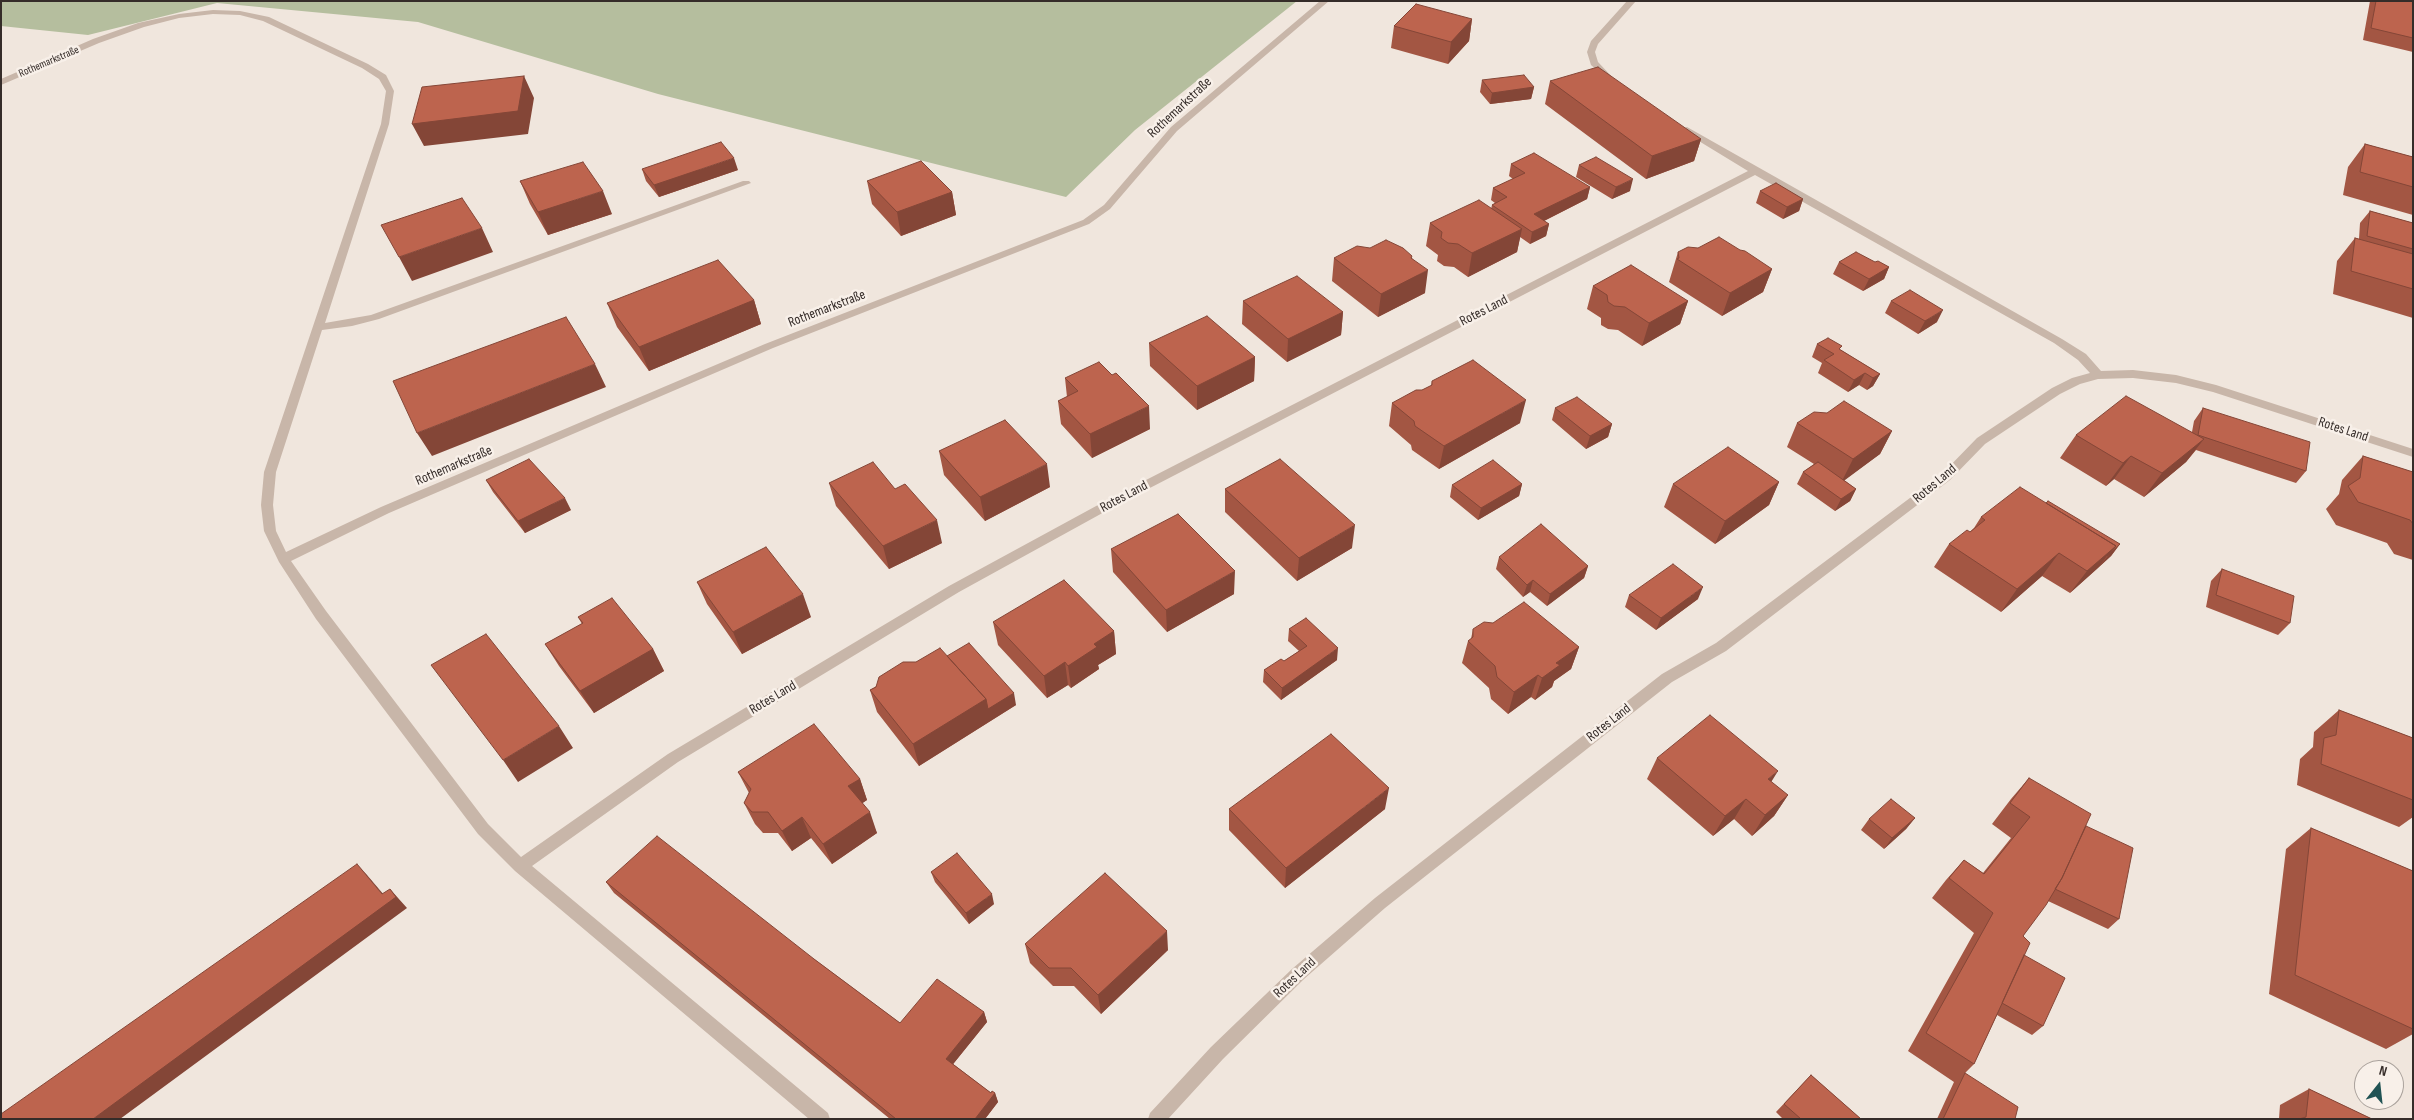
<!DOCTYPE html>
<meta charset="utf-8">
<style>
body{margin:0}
#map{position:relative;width:2414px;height:1120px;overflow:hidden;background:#f0e6dd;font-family:"Sofia Sans Condensed",sans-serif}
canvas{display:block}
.frame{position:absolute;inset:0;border:2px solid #352c29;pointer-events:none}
.north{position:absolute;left:2354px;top:1060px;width:50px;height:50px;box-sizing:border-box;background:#f8f0e9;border:1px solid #aaa29c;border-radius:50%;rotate:16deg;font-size:14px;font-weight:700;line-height:20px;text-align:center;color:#352c29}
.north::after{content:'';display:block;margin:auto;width:18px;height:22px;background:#215354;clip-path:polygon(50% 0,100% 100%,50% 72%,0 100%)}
</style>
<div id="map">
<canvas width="2414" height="1120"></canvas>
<div class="frame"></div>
<div class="north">N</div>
</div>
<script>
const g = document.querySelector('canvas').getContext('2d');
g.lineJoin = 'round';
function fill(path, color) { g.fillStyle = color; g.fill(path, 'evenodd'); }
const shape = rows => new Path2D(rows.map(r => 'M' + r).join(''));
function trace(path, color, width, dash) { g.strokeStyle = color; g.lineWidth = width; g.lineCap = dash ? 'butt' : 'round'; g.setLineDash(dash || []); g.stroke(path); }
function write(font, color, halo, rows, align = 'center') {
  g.font = font + ' "Sofia Sans Condensed",sans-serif'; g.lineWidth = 5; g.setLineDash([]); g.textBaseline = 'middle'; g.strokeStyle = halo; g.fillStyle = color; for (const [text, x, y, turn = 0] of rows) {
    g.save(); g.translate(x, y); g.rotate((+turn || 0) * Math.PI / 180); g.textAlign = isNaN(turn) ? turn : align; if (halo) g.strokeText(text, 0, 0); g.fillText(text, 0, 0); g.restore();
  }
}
const green = shape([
 [1,1,1297,1,1135,130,1066,197,658,94,418,22,217,3,88,35,1,26]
]);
const minor = shape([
 [1320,1,1329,1,1177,131,1110,209,1089,224,773,348,389,513,291,561,326,611,488,824,521,857,668,754,949,586,1109,499,1748,171,1684,132,1684,128,1687,127,2062,339,2086,354,2101,371,2133,370,2176,375,2216,385,2413,449,2413,457,2213,392,2176,383,2133,378,2098,379,2080,384,2060,394,1985,444,1950,480,1726,651,1672,682,1385,908,1304,979,1223,1059,1168,1119,1148,1119,1150,1113,1211,1047,1292,969,1375,898,1662,674,1716,643,1942,474,1977,438,2052,388,2072,378,2090,373,2078,360,2054,343,1755,175,1117,505,959,592,678,762,532,866,828,1113,830,1119,809,1119,515,871,478,834,316,619,279,562,264,531,261,505,264,472,381,124,386,91,379,79,362,68,263,21,240,15,213,14,179,18,144,27,99,43,1,85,1,79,93,39,138,23,179,14,213,10,240,11,269,17,368,64,386,75,394,91,389,124,325,323,371,315,743,181,749,181,751,183,379,319,352,326,322,330,276,472,273,505,276,531,286,552,381,507,765,344,1083,220,1104,205,1171,127,1320,1],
 [1627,1,1636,1,1598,44,1595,52,1598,62,1614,79,1610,82,1591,65,1587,52,1591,41,1627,1]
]);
const wall = shape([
 [2370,1,2413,1,2413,52,2363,40],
 [1472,19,1469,41,1448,64,1391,48,1394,26],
 [1482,80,1534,87,1531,99,1490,104,1480,92],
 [1550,81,1701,139,1694,161,1646,179,1545,104],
 [2365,144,2413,157,2413,215,2343,195,2348,167],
 [1511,164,1590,187,1587,199,1544,221,1549,224,1546,236,1530,244,1520,237,1517,252,1468,277,1454,267,1444,266,1437,261,1438,255,1426,246,1430,223,1491,209,1492,205,1495,203,1491,200,1493,188,1513,179,1509,176],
 [1579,165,1630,191,1612,199,1576,177],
 [642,169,738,170,659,197,646,181],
 [520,181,612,214,548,235,530,204],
 [867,181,952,192,956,215,901,236,872,204],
 [1760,191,1803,199,1799,211,1783,219,1756,203],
 [2370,211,2413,223,2413,318,2333,294,2337,261,2355,238,2359,239,2360,223],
 [1678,252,1772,269,1763,292,1722,316,1669,282],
 [1334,258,1412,258,1425,293,1378,317,1332,281],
 [1839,262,1875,262,1889,267,1884,279,1863,291,1833,274],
 [1593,286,1688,301,1680,324,1642,346,1618,330,1608,329,1601,325,1601,318,1587,309],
 [754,300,761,324,649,371,617,327,607,303],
 [1243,301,1343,312,1341,335,1287,362,1242,324],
 [1891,301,1937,322,1918,334,1885,313],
 [1149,343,1255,357,1254,381,1197,410,1150,366],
 [1817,344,1841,350,1880,374,1873,386,1867,390,1859,385,1848,392,1818,373,1822,363,1812,357],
 [1065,378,1150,429,1092,458,1061,424,1058,401,1067,397],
 [1432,381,1520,423,1439,469,1412,450,1411,445,1389,426,1392,403,1422,390,1431,386],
 [1555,408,1612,424,1608,437,1586,449,1552,420],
 [2203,408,2306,471,2296,483,2196,450,2186,462,2144,497,2114,479,2106,486,2060,458,2076,435,2192,432,2194,421],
 [1797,423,1892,431,1880,454,1844,480,1856,489,1850,501,1835,511,1797,484,1803,472,1814,464,1787,447],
 [939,451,1050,487,985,521,944,475],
 [2363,456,2413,472,2413,560,2394,554,2387,543,2336,525,2326,509,2339,494,2342,480],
 [486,480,571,510,525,533,493,492],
 [1779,482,1769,505,1715,544,1664,507,1673,484],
 [829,483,942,543,889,569,836,506],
 [1522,484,1519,496,1478,520,1450,497,1452,485],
 [1225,489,1352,548,1297,581,1225,512],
 [2046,503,2120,544,2111,556,2070,593,2042,576,2001,612,1934,567,1949,544,1970,532,1974,528,1981,517],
 [1111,549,1234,594,1167,632,1113,572],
 [1499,557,1588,566,1584,578,1547,606,1530,592,1523,597,1496,569],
 [2222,569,2290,623,2278,635,2206,607,2211,581],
 [697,582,811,617,742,654,707,604],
 [1629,595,1698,599,1656,630,1625,607],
 [578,617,653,649,664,671,594,713,559,666,545,644,582,624],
 [993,622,1114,631,1116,654,1098,665,1099,669,1071,688,1068,685,1047,698,998,645],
 [1289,629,1337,660,1281,700,1263,682,1264,670,1284,661,1299,651,1288,641],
 [1473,629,1579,647,1571,669,1554,681,1552,687,1535,700,1531,697,1508,714,1491,699,1489,688,1462,663,1468,641,1471,639],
 [947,656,1016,705,919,766,877,712,870,690,916,662],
 [2339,710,2413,738,2413,817,2399,827,2297,785,2300,759,2313,747,2314,732],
 [1657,758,1788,795,1774,816,1752,836,1734,819,1713,836,1647,779],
 [738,772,860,779,867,800,862,803,877,833,832,864,811,838,792,851,778,833,763,833,755,824,744,803,749,793],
 [2029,778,2086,826,2119,919,2108,929,2048,901,2023,936,2024,955,2043,1026,2032,1035,1997,1015,1974,1064,1965,1073,2015,1119,1937,1119,1954,1082,1908,1051,1974,933,1932,898,1946,880,1964,860,1983,873,2011,838,1992,824,2011,799],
 [1229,809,1385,809,1285,888,1229,830],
 [1915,818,1906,829,1884,849,1861,830,1869,819],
 [2311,828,2413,871,2413,1034,2386,1049,2269,994,2286,849],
 [931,872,994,904,969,924,935,882],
 [606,882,814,959,900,1023,984,1012,987,1022,953,1064,991,1093,995,1093,998,1102,985,1119,890,1119,614,893],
 [1025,944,1168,950,1101,1014,1074,986,1053,986,1030,963],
 [1811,1075,1861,1119,1783,1119,1776,1112],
 [2309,1089,2372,1119,2279,1119,2280,1105]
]);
const shadedWall = shape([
 [1472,19,1469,41,1448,64,1451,42],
 [524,76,534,98,528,134,424,146,412,124],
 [1534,87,1531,99,1490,104,1492,93],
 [1701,139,1694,161,1646,179,1652,156],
 [734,158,738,170,659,197,654,185],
 [1633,179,1630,191,1612,199,1616,187],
 [1590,187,1587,199,1532,227,1534,214],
 [603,191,612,214,548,235,538,212],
 [952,192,956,215,901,236,897,212],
 [1803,199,1799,211,1783,219,1787,207],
 [1549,224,1546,236,1530,244,1532,232],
 [482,228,493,252,412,281,399,257],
 [1522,229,1517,252,1468,277,1472,253],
 [1412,256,1409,279,1428,270,1425,293,1378,317,1381,294],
 [1889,267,1884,279,1863,291,1869,279],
 [1772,269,1763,292,1722,316,1730,293],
 [754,300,761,324,649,371,639,347],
 [1688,301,1680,324,1642,346,1649,323],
 [1943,310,1937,322,1918,334,1925,321],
 [1343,312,1341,335,1287,362,1288,339],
 [1255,357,1254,381,1197,410,1197,386],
 [595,364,606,387,432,456,417,433],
 [1865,373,1859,385,1848,392,1854,380],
 [1880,374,1873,386,1867,390,1873,378],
 [1526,400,1520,423,1439,469,1444,446],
 [1149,406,1150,429,1092,458,1090,434],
 [1612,424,1608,437,1586,449,1590,436],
 [1892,431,1880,454,1841,483,1853,459],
 [2204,439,2186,462,2144,497,2162,473],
 [2131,456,2114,479,2106,486,2123,463],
 [1047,464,1050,487,985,521,980,497],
 [1779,482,1769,505,1715,544,1725,521],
 [1522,484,1519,496,1478,520,1481,508],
 [1856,489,1850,501,1835,511,1841,499],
 [565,498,571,510,525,533,518,521],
 [937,520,942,543,889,569,883,546],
 [1355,525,1352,548,1297,581,1299,558],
 [2120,544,2111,556,2098,568,2107,556],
 [2116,546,2098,568,2070,593,2087,571],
 [2059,553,2042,576,2001,612,2017,589],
 [1588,566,1584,578,1547,606,1550,594],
 [1235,571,1234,594,1167,632,1166,610],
 [1533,580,1530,592,1523,597,1527,585],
 [1703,587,1698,599,1656,630,1661,618],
 [803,594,811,617,742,654,733,632],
 [1114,631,1116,654,1098,665,1099,669,1071,688,1068,666,1094,644],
 [1579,647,1571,669,1554,681,1552,687,1535,700,1542,678,1556,663],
 [1338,648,1337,660,1281,700,1282,688],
 [653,649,664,671,594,713,580,691],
 [1065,662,1068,685,1047,698,1044,676],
 [1538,675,1531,697,1508,714,1514,692],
 [1014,693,1016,705,919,766,913,744,986,699],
 [559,726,573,748,518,782,503,760],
 [1778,771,1765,792,1768,779],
 [860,779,867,800,857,807,848,786],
 [1389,788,1385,809,1285,888,1286,868],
 [1788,795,1774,816,1752,836,1765,815],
 [1746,799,1734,819,1713,836,1725,816],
 [870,812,877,833,832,864,823,844],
 [802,817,811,838,792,851,782,831],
 [1915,818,1906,829,1884,849,1892,838],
 [357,864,367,875,390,902,390,889,407,908,120,1119,93,1119,382,894],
 [992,894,994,904,969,924,966,913],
 [1167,931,1168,950,1101,1014,1098,995],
 [984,1012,987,1022,950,1068,946,1059],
 [995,1093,998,1102,985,1119,975,1119]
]);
const building = shape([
 [2376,1,2413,1,2413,38,2371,28,2376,1],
 [1416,4,1472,19,1451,42,1394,26,1416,4],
 [1598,67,1701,139,1652,156,1550,81,1598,67],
 [1524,75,1534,87,1492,93,1482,80,1524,75],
 [524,76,518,111,412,124,422,87,524,76],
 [721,142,734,158,654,185,642,169,721,142],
 [2365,144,2413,157,2413,187,2360,172,2365,144],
 [1534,153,1590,187,1534,214,1549,224,1532,232,1492,205,1507,197,1493,188,1525,173,1511,164,1534,153],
 [1596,157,1633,179,1616,187,1579,165,1596,157],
 [921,161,952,192,897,212,867,181,921,161],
 [583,162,603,191,538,212,520,181,583,162],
 [1776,183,1803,199,1787,207,1760,191,1776,183],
 [462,198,482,228,399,257,381,225,462,198],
 [1479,200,1522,229,1472,253,1458,244,1448,243,1441,238,1442,232,1430,223,1479,200],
 [2370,211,2413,223,2413,249,2367,236,2370,211],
 [1719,237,1740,250,1745,251,1772,269,1730,293,1677,259,1679,258,1678,252,1688,247,1698,248,1719,237],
 [2355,238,2413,254,2413,289,2351,271,2355,238],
 [1386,240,1403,248,1412,256,1411,258,1428,270,1381,294,1334,258,1357,246,1370,248,1386,240],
 [1856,252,1875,262,1878,261,1889,267,1869,279,1839,262,1856,252],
 [718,260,754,300,639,347,607,303,718,260],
 [1631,265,1688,301,1649,323,1625,307,1614,306,1608,302,1607,295,1593,286,1631,265],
 [1297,276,1343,312,1288,339,1243,301,1297,276],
 [1910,290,1943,310,1925,321,1891,301,1910,290],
 [1207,316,1255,357,1197,386,1149,343,1207,316],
 [566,317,595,364,417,433,393,381,566,317],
 [1828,338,1842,346,1839,349,1880,374,1873,378,1865,373,1854,380,1824,360,1834,354,1817,344,1828,338],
 [1473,360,1526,400,1444,446,1415,426,1414,421,1392,403,1416,390,1422,390,1432,385,1432,381,1473,360],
 [1099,362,1112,375,1116,373,1149,406,1090,434,1058,401,1078,391,1065,378,1099,362],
 [2126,396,2204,439,2162,473,2131,456,2123,463,2076,435,2126,396],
 [1577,397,1612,424,1590,436,1555,408,1577,397],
 [1844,401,1892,431,1853,459,1797,423,1814,412,1827,413,1844,401],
 [2203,408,2310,442,2306,471,2198,435,2203,408],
 [1005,420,1047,464,980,497,939,451,1005,420],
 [1728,447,1779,482,1725,521,1673,484,1728,447],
 [2363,456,2413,472,2413,524,2410,520,2358,502,2348,486,2360,478,2363,456],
 [529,459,565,498,518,521,486,480,529,459],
 [1280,459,1355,525,1299,558,1225,489,1280,459],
 [1493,460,1522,484,1481,508,1452,485,1493,460],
 [873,462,895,489,905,484,937,520,883,546,829,483,873,462],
 [1818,462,1856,489,1841,499,1803,472,1818,462],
 [2020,487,2116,546,2087,571,2059,553,2017,589,1949,544,1967,530,1970,532,1985,520,1981,517,2020,487],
 [2048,501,2120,544,2107,556,2116,546,2046,503,2048,501],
 [1178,514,1235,571,1166,610,1111,549,1178,514],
 [1541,524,1588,566,1550,594,1533,580,1527,585,1499,557,1541,524],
 [766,547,803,594,733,632,697,582,766,547],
 [1673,564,1703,587,1661,618,1629,595,1673,564],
 [2222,569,2294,596,2290,623,2216,595,2222,569],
 [1064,580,1114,631,1094,644,1097,647,1068,666,1065,662,1044,676,993,622,1064,580],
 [612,598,653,649,580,691,545,644,583,623,578,617,612,598],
 [1524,602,1579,647,1556,663,1560,665,1542,678,1538,675,1514,692,1497,677,1495,666,1468,641,1473,637,1473,629,1484,622,1493,623,1524,602],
 [1306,618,1338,648,1282,688,1264,670,1281,659,1284,661,1307,646,1289,629,1306,618],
 [486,634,559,726,503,760,431,665,486,634],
 [969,643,1014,693,988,709,986,699,947,656,969,643],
 [940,648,986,699,913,744,870,690,876,687,879,677,903,662,916,662,940,648],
 [2339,710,2413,738,2413,800,2321,764,2324,738,2336,735,2339,710],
 [1710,715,1778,771,1768,779,1788,795,1765,815,1746,799,1725,816,1657,758,1710,715],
 [814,724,860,779,848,786,870,812,823,844,802,817,782,831,768,812,752,812,744,803,751,789,738,772,814,724],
 [1331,734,1389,788,1286,868,1229,809,1331,734],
 [2029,778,2091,814,2062,878,2046,905,2023,936,2030,943,1974,1064,1926,1033,1993,913,1949,878,1964,860,1984,874,2030,817,2010,803,2029,778],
 [1891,799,1915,818,1892,838,1869,819,1891,799],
 [2086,826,2133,848,2119,919,2055,889,2062,878,2086,826],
 [2311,828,2413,871,2413,1029,2295,975,2311,828],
 [657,836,814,959,900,1023,937,979,984,1012,946,1059,991,1093,992,1091,995,1093,975,1119,896,1119,606,882,657,836],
 [957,853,992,894,966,913,931,872,957,853],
 [357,864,382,894,390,889,396,897,93,1119,1,1119,1,1114,357,864],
 [1105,873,1167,931,1098,995,1071,968,1049,968,1025,944,1105,873],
 [2024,955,2065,978,2043,1026,2002,1003,2024,955],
 [1965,1073,2018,1107,2015,1119,1943,1119,1965,1073],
 [1811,1075,1861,1119,1801,1119,1784,1104,1811,1075],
 [2309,1089,2372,1119,2299,1119,2306,1117,2309,1089]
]);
const farStreetnames = [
 ["Rothemarkstraße",49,62,-23]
];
const streetNames = [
 ["Rothemarkstraße",1180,108,-43],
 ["Rothemarkstraße",827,309,-21],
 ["Rotes Land",1484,311,-27],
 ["Rotes Land",2343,430,18],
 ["Rothemarkstraße",454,466,-23],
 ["Rotes Land",1935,484,-40],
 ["Rotes Land",1124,497,-28],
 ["Rotes Land",773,698,-31],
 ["Rotes Land",1609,723,-38],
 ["Rotes Land",1295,978,-43]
];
fill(green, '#b5be9e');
fill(minor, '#c8b6a9');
fill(wall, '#a35643');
fill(shadedWall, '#844637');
fill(building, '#bd644e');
trace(building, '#844637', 1);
write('11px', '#352c29', '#f8f0e9', farStreetnames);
write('14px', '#352c29', '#f8f0e9', streetNames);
</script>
